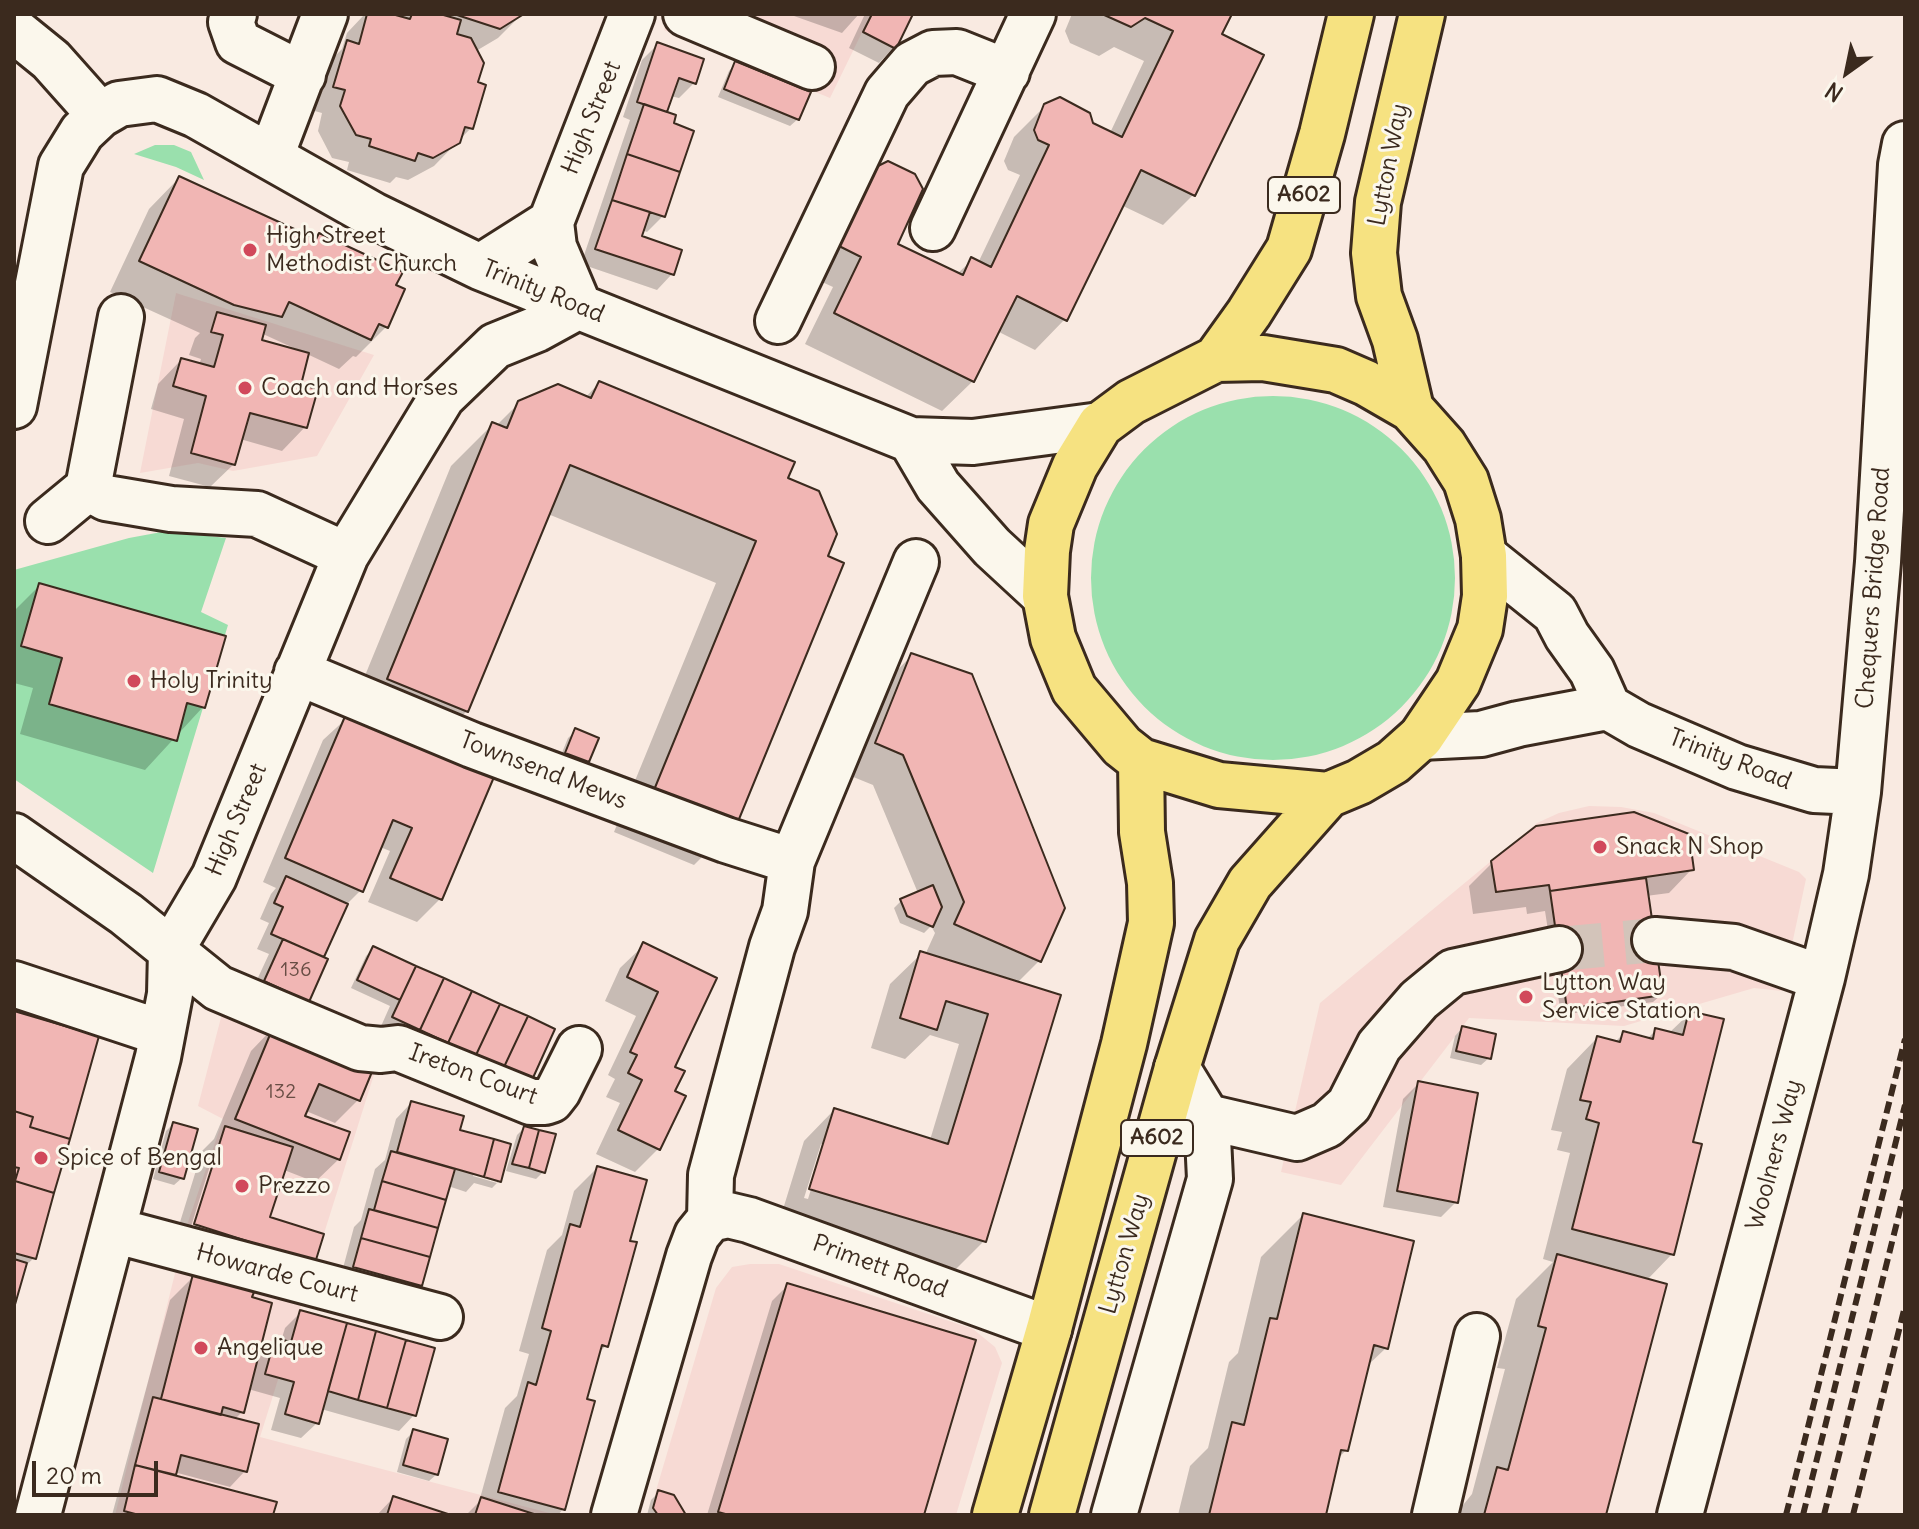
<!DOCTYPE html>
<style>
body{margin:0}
#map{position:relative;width:1919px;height:1529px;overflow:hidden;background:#f9eae1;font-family:Delius,sans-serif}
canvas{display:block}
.frame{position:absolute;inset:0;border:16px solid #3b2a1e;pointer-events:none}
.north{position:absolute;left:1807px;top:32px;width:80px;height:80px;-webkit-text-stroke:6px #fbf7ec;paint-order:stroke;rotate:213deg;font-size:22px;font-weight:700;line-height:32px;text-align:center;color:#3b2a1e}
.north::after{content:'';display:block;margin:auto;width:28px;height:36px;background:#3b2a1e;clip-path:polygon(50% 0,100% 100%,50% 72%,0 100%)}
.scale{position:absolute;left:32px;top:1461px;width:126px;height:36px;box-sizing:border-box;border:4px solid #3b2a1e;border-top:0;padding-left:10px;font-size:24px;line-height:28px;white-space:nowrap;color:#3b2a1e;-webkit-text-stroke:6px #fbf7ec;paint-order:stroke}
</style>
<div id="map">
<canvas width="1919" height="1529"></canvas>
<div class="frame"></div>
<div class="north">N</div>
<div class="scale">20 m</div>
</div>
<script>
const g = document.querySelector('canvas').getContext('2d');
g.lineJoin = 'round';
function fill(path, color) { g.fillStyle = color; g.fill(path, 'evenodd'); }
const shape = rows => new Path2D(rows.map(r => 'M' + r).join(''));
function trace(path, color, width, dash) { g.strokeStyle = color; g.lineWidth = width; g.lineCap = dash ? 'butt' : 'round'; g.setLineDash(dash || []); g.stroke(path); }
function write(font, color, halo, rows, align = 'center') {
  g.font = font + ' Delius,sans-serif'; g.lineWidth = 6; g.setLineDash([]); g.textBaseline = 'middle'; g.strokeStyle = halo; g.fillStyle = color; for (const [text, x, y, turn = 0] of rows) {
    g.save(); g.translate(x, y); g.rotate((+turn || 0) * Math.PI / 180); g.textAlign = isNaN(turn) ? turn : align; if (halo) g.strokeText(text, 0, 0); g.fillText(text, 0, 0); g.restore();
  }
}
const built = shape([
 [671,14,871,14,830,98,664,30],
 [176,293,374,355,317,456,233,471,198,463,140,473],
 [1589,806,1621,807,1654,813,1799,872,1806,879,1782,991,1754,988,1624,1026,1469,1018,1341,1185,1281,1172,1320,1003,1537,823,1559,813],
 [224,1006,377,1065,260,1437,557,1515,115,1515,187,1225,223,1119,198,1106],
 [750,1264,779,1264,973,1329,995,1347,1002,1363,956,1515,657,1515,655,1494,716,1288,732,1267]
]);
const green = shape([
 [155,145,174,145,191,152,204,180,176,167,134,154],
 '1091 578a182 182 0 1 1 364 0a182 182 0 1 1-364 0Z',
 [167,531,226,538,201,612,228,625,153,873,14,779,14,570,129,538]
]);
const shadow = shape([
 [357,14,522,14,498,38,476,51,476,83,471,128,434,166,408,180,396,177,390,183,347,170,349,162,332,158,318,131,322,113,311,110,325,66,342,49,347,33,363,16],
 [795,14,859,14,842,33,794,16],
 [865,14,910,14,894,47,879,63,849,48],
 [1072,14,1230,14,1219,35,1193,195,1163,225,1121,205,1065,319,1035,350,997,331,973,381,942,411,805,344,833,287,809,276,846,200,895,245,957,274,972,260,978,263,1020,175,1008,170,1004,161,1014,137,1045,106,1110,133,1144,61,1114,47,1099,56,1070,43,1065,31],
 [657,45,694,83,679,98,670,96,664,113,663,216,647,232,642,230,640,237,672,274,657,290,581,264,630,120,623,117,642,60],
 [736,63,798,119,790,126,718,97,729,71],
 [179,178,314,241,319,235,393,286,386,327,356,357,353,356,339,369,307,354,298,386,305,427,282,451,240,439,234,464,210,487,169,476,184,419,151,409,158,384,181,360,199,365,201,359,189,355,195,338,200,333,110,292,149,209],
 [263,334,298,350,297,352,260,342],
 [599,383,786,479,736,823,694,865,614,832,716,583,548,514,467,711,427,751,440,899,417,922,368,902,390,851,380,847,361,890,344,907,321,958,307,1001,292,1017,249,997,269,954,257,949,269,923,260,919,271,894,276,888,263,882,323,740,348,717,451,466,493,424,496,426,519,403,585,398],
 [40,585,203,707,145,770,20,734,33,688,14,683,14,611],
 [912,655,1063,908,1039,961,1017,983,984,1241,954,1271,780,1219,804,1141,834,1110,930,1140,959,1044,930,1035,905,1059,871,1048,890,984,921,954,925,955,935,933,931,926,924,933,900,923,894,908,901,901,918,893,873,785,846,774,882,686],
 [821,1144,825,1144,808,1199,804,1198],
 [576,731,587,761,580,768,559,760,568,738],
 [1493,862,1692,869,1669,893,1646,896,1661,995,1653,1002,1561,1015,1545,911,1527,914,1526,907,1473,914,1469,886],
 [644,945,715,979,672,1068,658,1149,635,1172,596,1154,620,1103,606,1097,615,1079,608,1075,636,1016,605,1001,620,968],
 [373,949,530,1079,378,1033,390,1006,351,988,366,956],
 [14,1013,34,1258,23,1268,14,1301],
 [1690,1013,1691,1143,1672,1254,1646,1281,1603,1515,1455,1515,1472,1494,1505,1369,1497,1368,1516,1299,1553,1262,1543,1259,1570,1153,1557,1150,1562,1132,1551,1130,1567,1069,1597,1038,1614,1043,1624,1033,1647,1039,1656,1030,1669,1033],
 [274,1027,358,1100,335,1123,306,1111,303,1117,339,1159,315,1182,284,1170,268,1218,313,1262,172,1248,202,1151,214,1139,251,1051],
 [214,1153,218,1153,192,1234,189,1233],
 [1462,1028,1489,1058,1481,1065,1450,1058,1455,1036],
 [1419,1083,1456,1202,1441,1217,1383,1207,1403,1099],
 [411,1103,457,1131,499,1181,497,1183,497,1179,474,1173,473,1176,497,1183,492,1188,474,1183,466,1192,448,1186,421,1285,405,1301,339,1283,354,1227,361,1220,375,1169,385,1160,396,1119],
 [173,1124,182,1178,174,1185,153,1179,166,1131],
 [524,1128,543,1172,536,1179,506,1171,517,1135],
 [597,1168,628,1242,606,1346,598,1353,585,1401,563,1509,558,1515,466,1515,479,1502,505,1408,517,1396,529,1354,519,1351,547,1250,562,1235,574,1191],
 [1303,1215,1386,1348,1366,1367,1346,1450,1337,1460,1323,1515,1178,1515,1190,1466,1208,1448,1229,1362,1238,1353,1261,1257],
 [194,1276,250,1299,256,1360,275,1340,281,1341,285,1328,301,1312,414,1415,399,1431,321,1409,317,1423,301,1438,271,1430,280,1398,248,1389,242,1412,234,1420,245,1471,230,1487,174,1472,173,1477,271,1515,112,1515,170,1300],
 [788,1285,922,1515,707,1515,772,1301],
 [414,1431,437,1474,429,1481,397,1472,406,1439],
 [659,1492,684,1515,647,1515,651,1500],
 [393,1498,445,1515,377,1515]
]);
const building = shape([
 [367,14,392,14,410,19,412,14,440,14,461,20,457,34,471,38,484,63,478,82,486,85,473,129,465,127,460,143,433,158,418,153,415,161,369,146,371,139,356,135,340,106,345,90,333,87,347,40,359,44,367,14],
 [454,14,524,14,500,29,454,14],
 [872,14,913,14,896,49,863,32,872,14],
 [1102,14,1232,14,1222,34,1264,55,1195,196,1141,170,1067,321,1017,296,974,382,834,313,861,257,837,245,876,167,888,161,915,174,923,189,898,244,963,275,971,257,991,267,1049,145,1038,140,1034,130,1044,104,1060,97,1090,113,1093,123,1122,137,1173,31,1145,18,1131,27,1102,14],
 [657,42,704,59,696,84,679,78,667,112,637,102,657,42],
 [735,61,811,92,799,120,724,89,735,61],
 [644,104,676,115,674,123,694,131,680,172,627,154,644,104],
 [627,154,680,172,665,217,612,200,627,154],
 [179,176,316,239,319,233,403,272,396,285,405,289,388,328,379,324,371,340,289,302,282,317,234,305,139,261,179,176],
 [612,200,650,212,642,236,682,250,674,275,595,249,612,200],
 [217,312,266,325,262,340,309,353,301,385,318,389,307,428,250,413,235,465,191,453,206,396,173,386,181,358,214,367,223,335,211,332,217,312],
 [599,381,795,462,788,478,819,491,837,534,828,556,844,563,737,824,654,790,756,541,570,465,468,712,387,679,492,422,507,428,518,401,558,384,591,398,599,381],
 [39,583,226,636,205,708,187,703,177,741,49,704,62,658,21,646,39,583],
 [911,653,972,674,1065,908,1041,962,954,924,964,902,903,755,875,743,911,653],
 [346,714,494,777,442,900,390,878,412,828,393,820,363,892,285,858,346,714],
 [575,728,599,738,589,762,565,753,575,728],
 [1634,812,1689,834,1694,870,1550,891,1549,885,1496,892,1491,861,1536,826,1634,812],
 [286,876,348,904,324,957,271,934,283,907,274,903,286,876],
 [1646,878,1663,995,1567,1009,1550,891,1646,878],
 [933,885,942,907,933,927,907,916,900,899,933,885],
 [283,939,328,959,309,1002,264,981,283,939],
 [643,942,717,978,675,1067,685,1071,675,1091,686,1096,660,1150,618,1130,642,1080,628,1073,637,1055,630,1052,658,992,627,977,643,942],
 [373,946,416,966,400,1000,357,980,373,946],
 [920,951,1061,995,986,1242,809,1189,834,1108,948,1144,988,1014,946,1001,937,1030,900,1018,920,951],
 [416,966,444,978,420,1030,392,1017,416,966],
 [444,978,472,991,448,1043,420,1030,444,978],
 [472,991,500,1004,476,1055,448,1043,472,991],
 [500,1004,528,1016,504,1067,476,1055,500,1004],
 [14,1011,99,1036,70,1139,30,1127,33,1117,14,1111,14,1011],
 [1689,1011,1724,1019,1693,1142,1702,1144,1674,1255,1572,1229,1599,1123,1586,1119,1591,1102,1580,1100,1597,1036,1620,1042,1623,1031,1653,1039,1655,1028,1683,1035,1689,1011],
 [528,1016,555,1029,532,1080,504,1067,528,1016],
 [274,1025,374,1067,360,1101,319,1084,305,1116,350,1132,340,1160,235,1119,274,1025],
 [1462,1026,1496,1034,1491,1059,1456,1051,1462,1026],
 [1418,1081,1478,1093,1458,1203,1397,1191,1418,1081],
 [411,1101,464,1116,460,1130,494,1139,484,1177,397,1152,411,1101],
 [14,1111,33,1117,30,1127,70,1139,54,1193,15,1181,19,1168,14,1167,14,1111],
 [173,1122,198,1129,184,1179,159,1172,173,1122],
 [225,1126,293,1147,270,1217,324,1234,315,1263,194,1224,225,1126],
 [524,1126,539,1130,529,1168,512,1164,524,1126],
 [539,1130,556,1134,545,1173,529,1168,539,1130],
 [494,1139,511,1144,501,1182,484,1177,494,1139],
 [391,1151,455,1169,446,1200,382,1181,391,1151],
 [597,1166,647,1180,630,1241,637,1242,608,1347,602,1345,587,1399,595,1401,565,1510,498,1492,528,1382,536,1385,551,1331,542,1328,570,1224,580,1227,597,1166],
 [14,1167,19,1168,15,1181,54,1193,36,1259,14,1253,14,1167],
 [382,1181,446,1200,438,1228,374,1210,382,1181],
 [369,1209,438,1228,430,1257,361,1238,369,1209],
 [1303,1213,1414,1241,1388,1349,1374,1345,1348,1451,1341,1450,1326,1515,1209,1515,1232,1422,1244,1425,1270,1318,1277,1319,1303,1213],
 [361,1238,430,1257,422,1286,353,1267,361,1238],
 [1557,1254,1667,1284,1606,1515,1484,1515,1497,1467,1508,1470,1546,1328,1538,1326,1557,1254],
 [14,1259,27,1263,14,1308,14,1259],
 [193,1274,255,1290,252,1297,272,1303,244,1413,223,1407,221,1415,161,1399,193,1274],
 [787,1283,976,1340,924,1515,729,1515,718,1512,787,1283],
 [300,1310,347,1323,319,1424,285,1414,294,1382,265,1374,275,1338,291,1342,300,1310],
 [347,1323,376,1331,358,1400,328,1391,347,1323],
 [376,1331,406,1340,387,1408,358,1400,376,1331],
 [406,1340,435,1348,416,1416,387,1408,406,1340],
 [153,1397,259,1424,247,1472,181,1455,176,1475,135,1465,153,1397],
 [413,1429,448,1439,438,1475,403,1465,413,1429],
 [135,1465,277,1502,273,1515,139,1515,124,1511,135,1465],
 [658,1490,674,1495,686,1515,658,1515,653,1508,658,1490],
 [393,1496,451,1515,387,1515,393,1496],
 [481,1497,537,1515,475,1515,481,1497]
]);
const minorTunnel = shape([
 [1559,949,1655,940]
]);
const minor = shape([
 [234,14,231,22,238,42,303,75],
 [686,14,812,67],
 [14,30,51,60,100,115],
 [271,156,325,14],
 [933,228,1033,14],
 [480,267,551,222],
 [579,306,554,247,551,222,632,14],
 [121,317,88,488,106,498,171,509,257,514,346,555],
 [778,321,887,93,912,64,933,53,957,52,1007,72],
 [14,406,61,166,82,132,100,115,119,104,157,99,196,115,373,215,480,267,911,440,973,442,1100,425],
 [911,440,938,486,992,547,1045,596],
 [48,521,88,488],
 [1484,556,1555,613,1567,636,1592,671,1608,707,1639,725,1737,767,1814,790,1858,792],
 [297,672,472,745,726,840,792,861],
 [1421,737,1481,734,1518,724,1608,707],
 [14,836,126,914,218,988,360,1048,381,1050,398,1048,531,1102,545,1102,551,1100,558,1091,579,1049],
 [1655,940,1734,947,1822,978],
 [14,984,162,1033],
 [1207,1117,1297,1138,1327,1125,1349,1105,1379,1046,1419,1000,1453,972,1559,949],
 [710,1219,711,1175,772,947,785,911,792,861,916,562],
 [113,1230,440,1317],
 [38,1515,158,1057,170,994,171,950,214,877,346,555,442,397,495,346,537,329,579,306],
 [614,1515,689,1256,697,1235,710,1219,728,1215,749,1220,1049,1329],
 [1114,1515,1210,1179,1207,1117,1177,1068],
 [1435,1515,1477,1336],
 [1680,1515,1822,978,1846,874,1858,792,1878,562,1901,165,1905,144]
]);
const major = shape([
 [1216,359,1249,313,1289,249,1322,134,1351,14],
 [1411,409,1395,340,1379,296,1374,253,1378,202,1422,14],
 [995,1515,1049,1329,1124,1044,1151,923,1150,883,1142,832,1141,761],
 [1052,1515,1177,1068,1217,940,1250,883,1328,795,1359,782,1393,762,1421,737,1458,682,1480,629,1485,596,1484,556,1478,519,1466,481,1444,446,1411,409,1366,383,1336,370,1263,358,1216,359,1131,402,1100,425,1075,466,1051,524,1047,551,1045,596,1053,638,1074,689,1122,746,1141,761,1219,785,1328,795]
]);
const rail = shape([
 [1786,1515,1905,1039],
 [1803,1515,1905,1105],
 [1824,1515,1905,1190],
 [1853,1515,1905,1306]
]);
const markers = [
 [250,250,8,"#d1495b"],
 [245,388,8,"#d1495b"],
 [134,681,8,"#d1495b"],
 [1600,847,8,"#d1495b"],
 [1526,997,8,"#d1495b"],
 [41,1158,8,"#d1495b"],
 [242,1186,8,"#d1495b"],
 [201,1348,8,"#d1495b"]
];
const numberNames = [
 ["136",296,970],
 ["132",281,1092]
];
const shields = [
 [1304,195,72],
 [1157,1138,72]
];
const shieldNames = [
 ["A602",1304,195],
 ["A602",1157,1138]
];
const streetNames = [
 ["High Street",592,118,-68],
 ["Lytton Way",1389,165,-79],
 ["Trinity Road",543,292,22],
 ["Chequers Bridge Road",1874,588,-86],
 ["Trinity Road",1730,760,21],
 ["Townsend Mews",543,771,21],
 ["High Street",237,820,-67],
 ["Ireton Court",473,1075,20],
 ["Woolners Way",1775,1155,-75],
 ["Lytton Way",1125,1254,-74],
 ["Primett Road",880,1267,20],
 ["Howarde Court",277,1274,15]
];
const poiNames = [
 ["High Street",266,236],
 ["Methodist Church",266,264],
 ["Coach and Horses",261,388],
 ["Holy Trinity",150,681],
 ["Snack N Shop",1616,847],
 ["Lytton Way",1542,983],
 ["Service Station",1542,1011],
 ["Spice of Bengal",57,1158],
 ["Prezzo",258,1186],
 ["Angelique",217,1348]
];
fill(built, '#f7dad4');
fill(green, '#9ae0ad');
fill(shadow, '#0003');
fill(building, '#f1b6b4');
trace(building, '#3b2a1e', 2);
trace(minorTunnel, '#d3c4ba', 44, [44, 22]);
trace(minor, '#3b2a1e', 50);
trace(major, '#3b2a1e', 50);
trace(minor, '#fbf7ec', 44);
trace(major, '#f6e281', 44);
trace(rail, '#3b2a1e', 6, [12, 6]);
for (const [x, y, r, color] of markers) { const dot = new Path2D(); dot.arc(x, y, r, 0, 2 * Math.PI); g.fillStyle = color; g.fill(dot); trace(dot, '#fbf7ec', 3); }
write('20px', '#684d44', null, numberNames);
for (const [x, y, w] of shields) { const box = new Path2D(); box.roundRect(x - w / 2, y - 18, w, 36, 6); g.fillStyle = '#fbf7ec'; g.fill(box); trace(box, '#3b2a1e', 2); }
write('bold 22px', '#3b2a1e', null, shieldNames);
write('24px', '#3b2a1e', '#fbf7ec', streetNames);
write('24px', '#3b2a1e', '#fbf7ec', poiNames, 'left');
</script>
